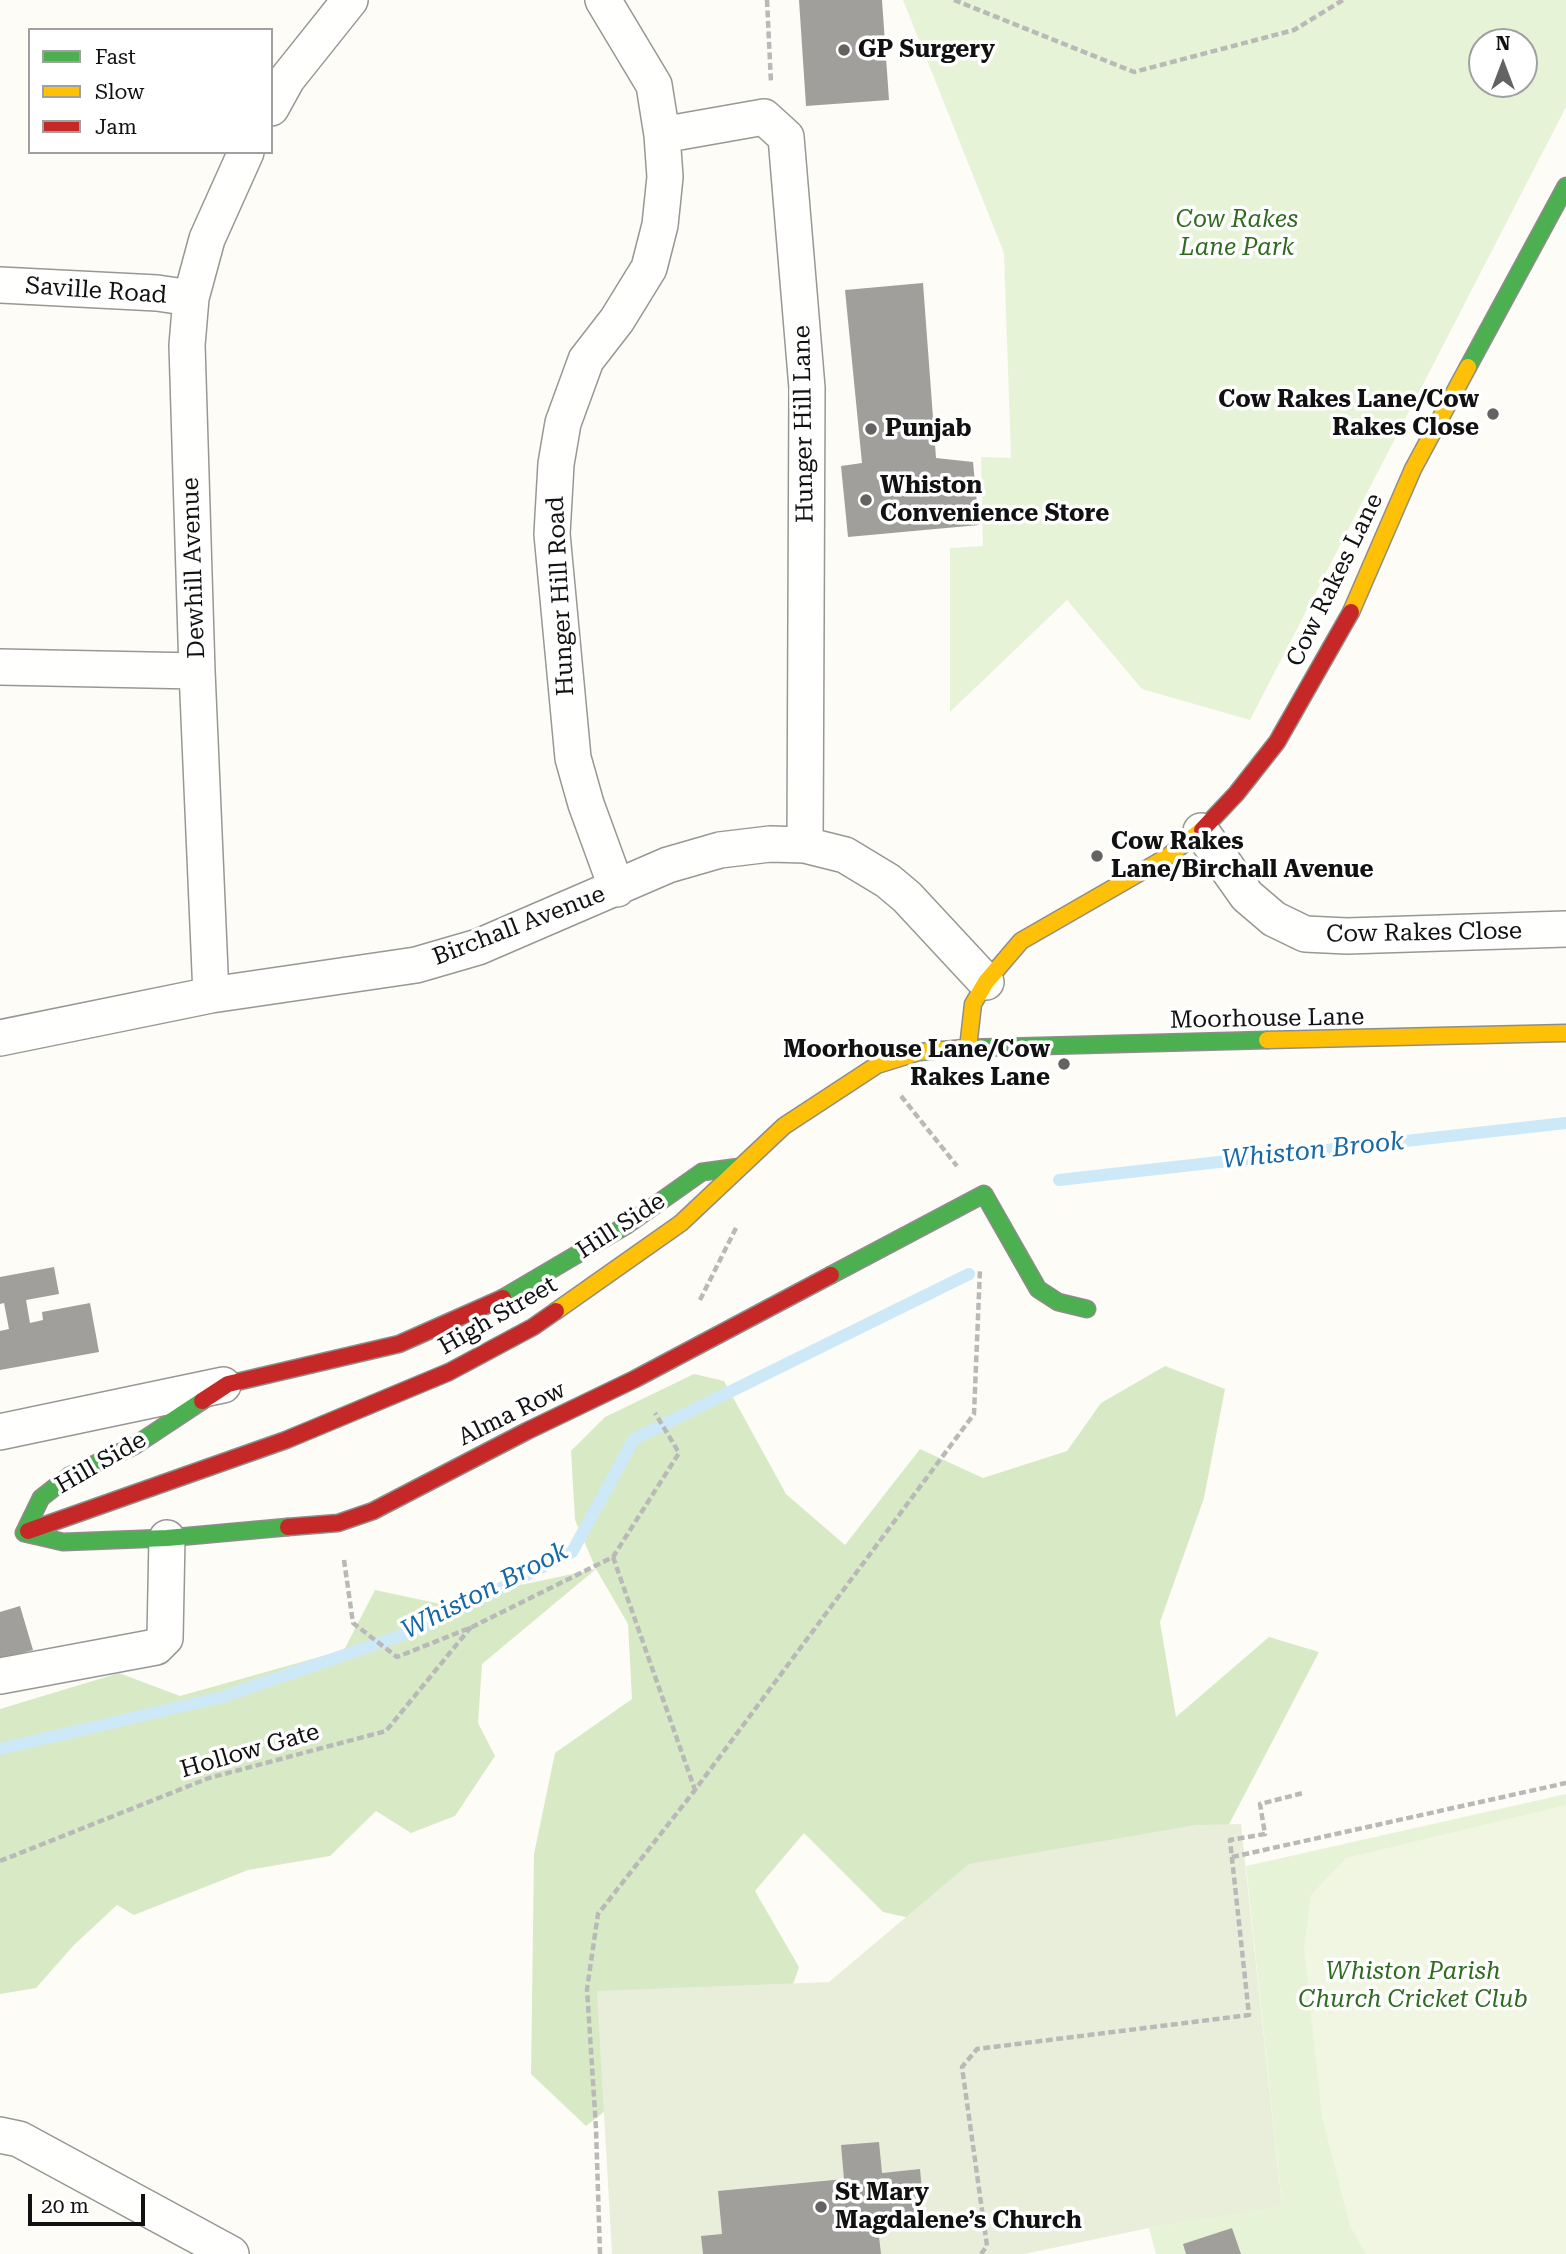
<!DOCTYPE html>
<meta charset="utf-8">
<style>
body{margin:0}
#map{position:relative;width:1566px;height:2254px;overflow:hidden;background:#fdfcf7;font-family:"Roboto Serif",serif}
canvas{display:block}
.legend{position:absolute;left:28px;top:28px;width:245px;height:126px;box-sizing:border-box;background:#fff;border:2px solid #a0a0a0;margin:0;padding:9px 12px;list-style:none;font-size:21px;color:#111}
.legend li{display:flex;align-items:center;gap:14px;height:35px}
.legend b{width:35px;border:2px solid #a0a0a0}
.north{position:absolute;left:1468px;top:28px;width:70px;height:70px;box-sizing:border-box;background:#fff;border:2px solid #a0a0a0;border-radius:50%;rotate:0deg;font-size:19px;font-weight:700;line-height:28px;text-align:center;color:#111}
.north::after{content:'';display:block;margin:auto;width:24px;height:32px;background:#646362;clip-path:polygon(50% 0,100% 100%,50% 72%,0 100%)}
.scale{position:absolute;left:28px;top:2194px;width:117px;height:32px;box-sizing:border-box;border:4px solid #111;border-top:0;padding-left:9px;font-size:21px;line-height:24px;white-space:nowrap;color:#111;-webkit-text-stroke:5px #fff;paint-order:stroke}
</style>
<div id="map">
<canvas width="1566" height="2254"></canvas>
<ul class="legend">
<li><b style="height:9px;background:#4caf50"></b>Fast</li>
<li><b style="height:9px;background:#ffc107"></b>Slow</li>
<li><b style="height:9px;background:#c62828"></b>Jam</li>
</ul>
<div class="north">N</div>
<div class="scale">20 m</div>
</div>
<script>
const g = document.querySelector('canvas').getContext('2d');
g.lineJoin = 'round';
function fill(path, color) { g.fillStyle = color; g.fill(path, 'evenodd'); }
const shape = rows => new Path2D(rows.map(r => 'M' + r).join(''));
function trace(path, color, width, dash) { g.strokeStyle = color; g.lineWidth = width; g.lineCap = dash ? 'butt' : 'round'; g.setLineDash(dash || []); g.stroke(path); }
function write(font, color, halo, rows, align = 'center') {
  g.font = font + ' "Roboto Serif",serif'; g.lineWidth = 7; g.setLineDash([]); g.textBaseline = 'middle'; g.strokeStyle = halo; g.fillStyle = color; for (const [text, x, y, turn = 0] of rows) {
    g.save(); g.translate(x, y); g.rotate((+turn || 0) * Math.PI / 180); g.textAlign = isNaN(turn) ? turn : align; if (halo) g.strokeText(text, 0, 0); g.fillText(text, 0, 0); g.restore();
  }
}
const green = shape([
 [903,0,1566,0,1566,107,1250,720,1142,689,1067,600,950,712,950,548,983,546,981,457,1011,458,1004,253],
 [1482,42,1524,42,1524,84,1482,84],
 [1566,1794,1566,2254,1156,2254,1149,2228,1282,2205,1246,1866]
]);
const forest = shape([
 [1165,1366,1225,1389,1204,1498,1160,1622,1176,1717,1269,1637,1319,1652,1212,1857,1018,1942,883,1912,804,1833,755,1891,799,1967,781,2020,656,2071,586,2126,531,2074,534,1854,555,1753,632,1699,628,1624,596,1569,482,1664,478,1723,495,1756,455,1816,411,1833,376,1811,330,1856,248,1870,134,1915,117,1905,74,1945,36,1988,0,1994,0,1709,119,1673,180,1696,344,1650,375,1590,436,1603,596,1569,575,1520,571,1451,605,1417,694,1374,724,1381,786,1494,845,1545,920,1449,983,1478,1067,1451,1101,1403]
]);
const cemetery = shape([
 [1241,1824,1282,2206,1149,2228,1024,2254,612,2254,597,1991,829,1982,969,1864,1196,1825]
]);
const pitch = shape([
 [1566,1805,1566,2254,1366,2254,1350,2226,1322,2117,1304,1948,1311,1895,1346,1858]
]);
const stream = shape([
 [1059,1180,1566,1123],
 [0,1749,222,1697,420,1629,572,1552,634,1439,969,1274]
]);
const building = shape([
 [799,0,882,0,889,100,806,106],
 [923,283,936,458,973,462,979,525,848,537,841,466,862,463,845,290],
 [54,1267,59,1294,26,1300,30,1323,43,1320,42,1312,90,1303,99,1352,0,1370,0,1331,9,1329,4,1303,0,1304,0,1277],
 [20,1606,33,1650,0,1659,0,1612],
 [879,2142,882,2173,920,2169,925,2223,878,2228,881,2254,703,2254,701,2236,722,2234,718,2191,844,2179,841,2145],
 [1232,2228,1241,2254,1186,2254,1183,2244]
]);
const path = shape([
 [767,0,771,83],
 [954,0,1134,72,1294,30,1343,0],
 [901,1096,957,1166],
 [700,1300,737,1226],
 [613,1557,695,1790],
 [344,1560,353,1623,397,1657,472,1627,613,1557,679,1453,655,1413],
 [1232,1857,1566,1783],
 [0,1861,209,1778,386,1731,471,1627],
 [600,2254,596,2128,587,1989,598,1914,695,1790,974,1414,980,1269],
 [981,2254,987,2246,962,2067,977,2049,1249,2015,1230,1840,1265,1834,1260,1804,1303,1793]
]);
const street = shape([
 [603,0,654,85,662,135,665,177,660,225,649,268,617,320,586,360,563,423,556,464,552,534,573,758,586,804,617,889],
 [271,108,287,79,350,0],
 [662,135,764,117,786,137,807,388,805,845],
 [0,285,157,293,191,298],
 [0,667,197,671],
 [1201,831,1247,896,1274,919,1305,934,1347,936,1566,929],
 [211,995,197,671,187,345,191,298,207,239,246,152],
 [0,1038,211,995,416,965,478,947,668,865,720,850,770,844,805,845,845,855,888,881,907,897,986,982],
 [0,1432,223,1385],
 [0,1676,156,1647,165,1638,167,1538],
 [0,2135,19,2139,231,2254]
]);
const fast = shape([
 [1468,367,1566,186],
 [965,1048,1267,1040],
 [831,1275,984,1194,1038,1289,1058,1302,1087,1309],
 [503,1298,627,1225,702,1172,739,1167],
 [202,1401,134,1446,69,1476,41,1498,24,1533,63,1542,167,1538,288,1527]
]);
const slow = shape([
 [1351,612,1413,469,1468,367],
 [1267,1040,1566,1033],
 [968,1048,973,1004,986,982,1021,941,1167,857,1202,830],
 [556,1311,681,1223,784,1126,877,1065,919,1052,965,1048]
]);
const jam = shape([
 [1202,830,1236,794,1277,742,1351,612],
 [202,1401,228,1384,399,1344,503,1298],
 [288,1527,338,1523,373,1511,527,1431,635,1379,831,1275],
 [28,1531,286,1440,449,1372,533,1327,556,1311]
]);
const markers = [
 [844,50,7,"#646362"],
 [1493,414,7,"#646362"],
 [871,429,7,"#646362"],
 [866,500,7,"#646362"],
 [1097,856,7,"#646362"],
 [1064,1064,7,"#646362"],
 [821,2207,7,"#646362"]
];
const poiNames = [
 ["GP Surgery",858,50],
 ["Cow Rakes Lane/Cow",1479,400,"right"],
 ["Rakes Close",1479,428,"right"],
 ["Punjab",885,429],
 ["Whiston",880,486],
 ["Convenience Store",880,514],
 ["Cow Rakes",1111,842],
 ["Lane/Birchall Avenue",1111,870],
 ["Moorhouse Lane/Cow",1050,1050,"right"],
 ["Rakes Lane",1050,1078,"right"],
 ["St Mary",835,2193],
 ["Magdalene’s Church",835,2221]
];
const parkNames = [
 ["Cow Rakes",1237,220],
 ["Lane Park",1237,248],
 ["Whiston Parish",1413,1972],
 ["Church Cricket Club",1413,2000]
];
const streetNames = [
 ["Saville Road",96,291,4],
 ["Hunger Hill Lane",804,424,-91],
 ["Dewhill Avenue",194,568,-92],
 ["Cow Rakes Lane",1335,580,-64],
 ["Hunger Hill Road",561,596,-93],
 ["Birchall Avenue",519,926,-21],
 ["Cow Rakes Close",1424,933,-1],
 ["Moorhouse Lane",1267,1019,-1],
 ["Hill Side",621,1226,-33],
 ["High Street",498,1316,-30],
 ["Alma Row",512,1414,-26],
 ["Hill Side",101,1463,-30],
 ["Hollow Gate",250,1751,-16]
];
const waterNames = [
 ["Whiston Brook",1313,1151,-6],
 ["Whiston Brook",485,1591,-27]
];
fill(green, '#e7f3d7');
fill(forest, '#d8eac5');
fill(cemetery, '#e9eedb');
fill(pitch, '#f0f6e1');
trace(stream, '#cde8f7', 12);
fill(building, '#a19f9c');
trace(street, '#979795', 38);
trace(fast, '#8e8d8b', 19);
trace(slow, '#8e8d8b', 19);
trace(jam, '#8e8d8b', 19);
trace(path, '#b9b9b8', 4.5, [7, 3.5]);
trace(street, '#fffffe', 35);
trace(fast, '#4caf50', 16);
trace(slow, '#ffc107', 16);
trace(jam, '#c62828', 16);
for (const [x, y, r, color] of markers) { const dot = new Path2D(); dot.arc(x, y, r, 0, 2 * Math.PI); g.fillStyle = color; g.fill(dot); trace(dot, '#fff', 2.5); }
write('bold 24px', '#111', '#fff', poiNames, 'left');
write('italic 24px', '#2f6b1f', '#fff', parkNames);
write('24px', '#111', '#fff', streetNames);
write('italic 26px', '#1768a6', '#fff', waterNames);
</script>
